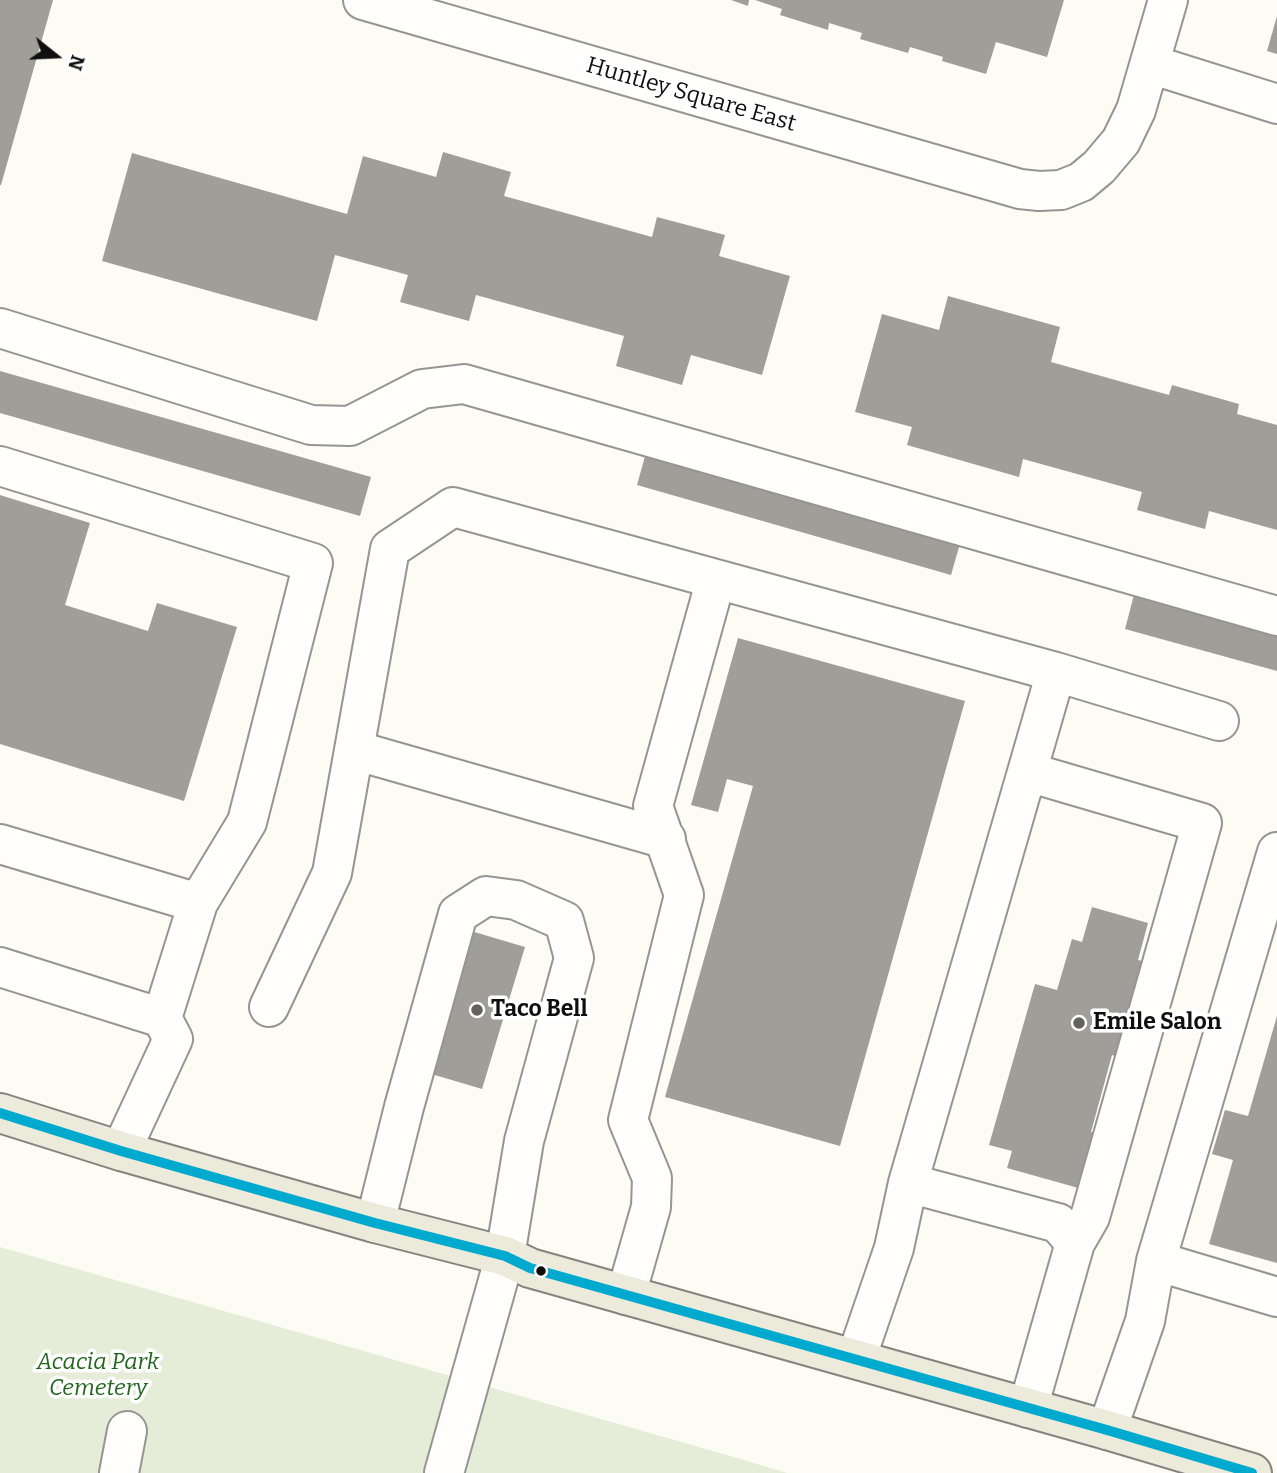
<!DOCTYPE html>
<style>
body{margin:0}
#map{position:relative;width:1277px;height:1473px;overflow:hidden;background:#fcfbf4;font-family:Bitter,serif}
canvas{display:block}
.north{position:absolute;left:21px;top:21px;width:70px;height:70px;-webkit-text-stroke:5px #fff;paint-order:stroke;rotate:108deg;font-size:19px;font-weight:700;line-height:28px;text-align:center;color:#0f0f0f}
.north::after{content:'';display:block;margin:auto;width:24px;height:32px;background:#0f0f0f;clip-path:polygon(50% 0,100% 100%,50% 72%,0 100%)}
</style>
<div id="map">
<canvas width="1277" height="1473"></canvas>
<div class="north">N</div>
</div>
<script>
const g = document.querySelector('canvas').getContext('2d');
g.lineJoin = 'round';
function fill(path, color) { g.fillStyle = color; g.fill(path, 'evenodd'); }
const shape = rows => new Path2D(rows.map(r => 'M' + r).join(''));
function trace(path, color, width, dash) { g.strokeStyle = color; g.lineWidth = width; g.lineCap = dash ? 'butt' : 'round'; g.setLineDash(dash || []); g.stroke(path); }
function write(font, color, halo, rows, align = 'center') {
  g.font = font + ' Bitter,serif'; g.lineWidth = 7; g.setLineDash([]); g.textBaseline = 'middle'; g.strokeStyle = halo; g.fillStyle = color; for (const [text, x, y, turn = 0] of rows) {
    g.save(); g.translate(x, y); g.rotate((+turn || 0) * Math.PI / 180); g.textAlign = isNaN(turn) ? turn : align; if (halo) g.strokeText(text, 0, 0); g.fillText(text, 0, 0); g.restore();
  }
}
const cemetery = shape([
 [0,1247,713,1451,787,1473,0,1473]
]);
const building = shape([
 [0,0,53,0,1,185,0,185],
 [731,0,749,0,748,6],
 [755,0,1064,0,1047,57,996,42,986,74,942,61,943,57,910,47,908,53,860,39,862,33,829,23,828,30,780,15,782,9],
 [1277,16,1277,54,1267,51],
 [443,152,511,172,504,196,652,237,657,217,725,235,719,256,790,276,762,375,691,355,682,385,616,366,624,336,476,295,469,321,400,302,408,275,335,255,317,321,102,261,132,153,347,214,363,156,436,177],
 [948,296,1060,327,1051,362,1169,395,1172,385,1239,404,1237,414,1277,425,1277,530,1209,511,1205,529,1137,510,1142,492,1023,459,1019,477,907,445,912,427,855,412,882,314,939,330],
 [0,371,371,477,360,516,0,413],
 [647,449,961,540,951,575,637,485],
 [0,495,90,523,65,605,148,631,157,603,237,627,184,801,0,744],
 [1135,591,1277,631,1277,671,1125,629],
 [738,638,965,701,840,1146,665,1097,753,786,727,779,718,812,691,805],
 [1092,907,1148,923,1138,960,1151,963,1124,1059,1112,1055,1091,1132,1105,1136,1089,1191,1007,1168,1012,1151,989,1145,1035,984,1057,990,1072,939,1082,942],
 [471,931,525,947,482,1089,428,1073],
 [1277,1016,1277,1263,1209,1244,1233,1160,1212,1154,1225,1110,1248,1116]
]);
const minor = shape([
 [363,0,1020,189,1039,191,1061,190,1081,182,1099,167,1121,141,1136,110,1168,0],
 [1150,64,1277,104],
 [0,328,311,425,350,426,422,389,464,384,1277,616],
 [0,466,313,563,247,822,198,903,162,1018,173,1039,121,1151],
 [354,750,666,839],
 [1028,772,1202,823,1090,1217,1075,1243],
 [0,844,198,903],
 [0,967,162,1018],
 [269,1007,332,873,390,549,453,507,716,579],
 [908,1183,1058,1223,1075,1243,1028,1408],
 [375,1223,404,1107,458,914,486,896,516,900,564,921,574,958,524,1141,505,1256,444,1473],
 [1156,1261,1277,1297],
 [626,1295,651,1207,652,1178,628,1120,684,895,653,806,716,579,1056,672],
 [856,1359,894,1248,908,1183,1056,672,1219,721],
 [1107,1430,1145,1321,1156,1261,1277,852],
 [119,1473,127,1431]
]);
const major = shape([
 [0,1113,121,1151,375,1223,505,1256,530,1268,1107,1430,1252,1473]
]);
const bus1 = shape([
 [0,1113,121,1151,375,1223,505,1256,530,1268,1107,1430,1252,1473]
]);
const markers = [
 [477,1010,7,"#62625f"],
 [1079,1023,7,"#62625f"],
 [541,1271,6,"#0f0f0f"]
];
const streetNames = [
 ["Huntley Square East",691,95,16]
];
const poiNames = [
 ["Taco Bell",491,1010],
 ["Emile Salon",1093,1023]
];
const parkNames = [
 ["Acacia Park",98,1363],
 ["Cemetery",98,1389]
];
fill(cemetery, '#e5edd8');
fill(building, '#9f9e99');
trace(minor, '#969592', 42);
trace(major, '#83837f', 42);
trace(minor, '#fffefd', 38);
trace(major, '#eceada', 38);
trace(bus1, '#00a9ce', 10);
for (const [x, y, r, color] of markers) { const dot = new Path2D(); dot.arc(x, y, r, 0, 2 * Math.PI); g.fillStyle = color; g.fill(dot); trace(dot, '#fff', 2.5); }
write('23px', '#0f0f0f', '#fff', streetNames);
write('bold 23px', '#0f0f0f', '#fff', poiNames, 'left');
write('italic 23px', '#23671f', '#fff', parkNames);
</script>
